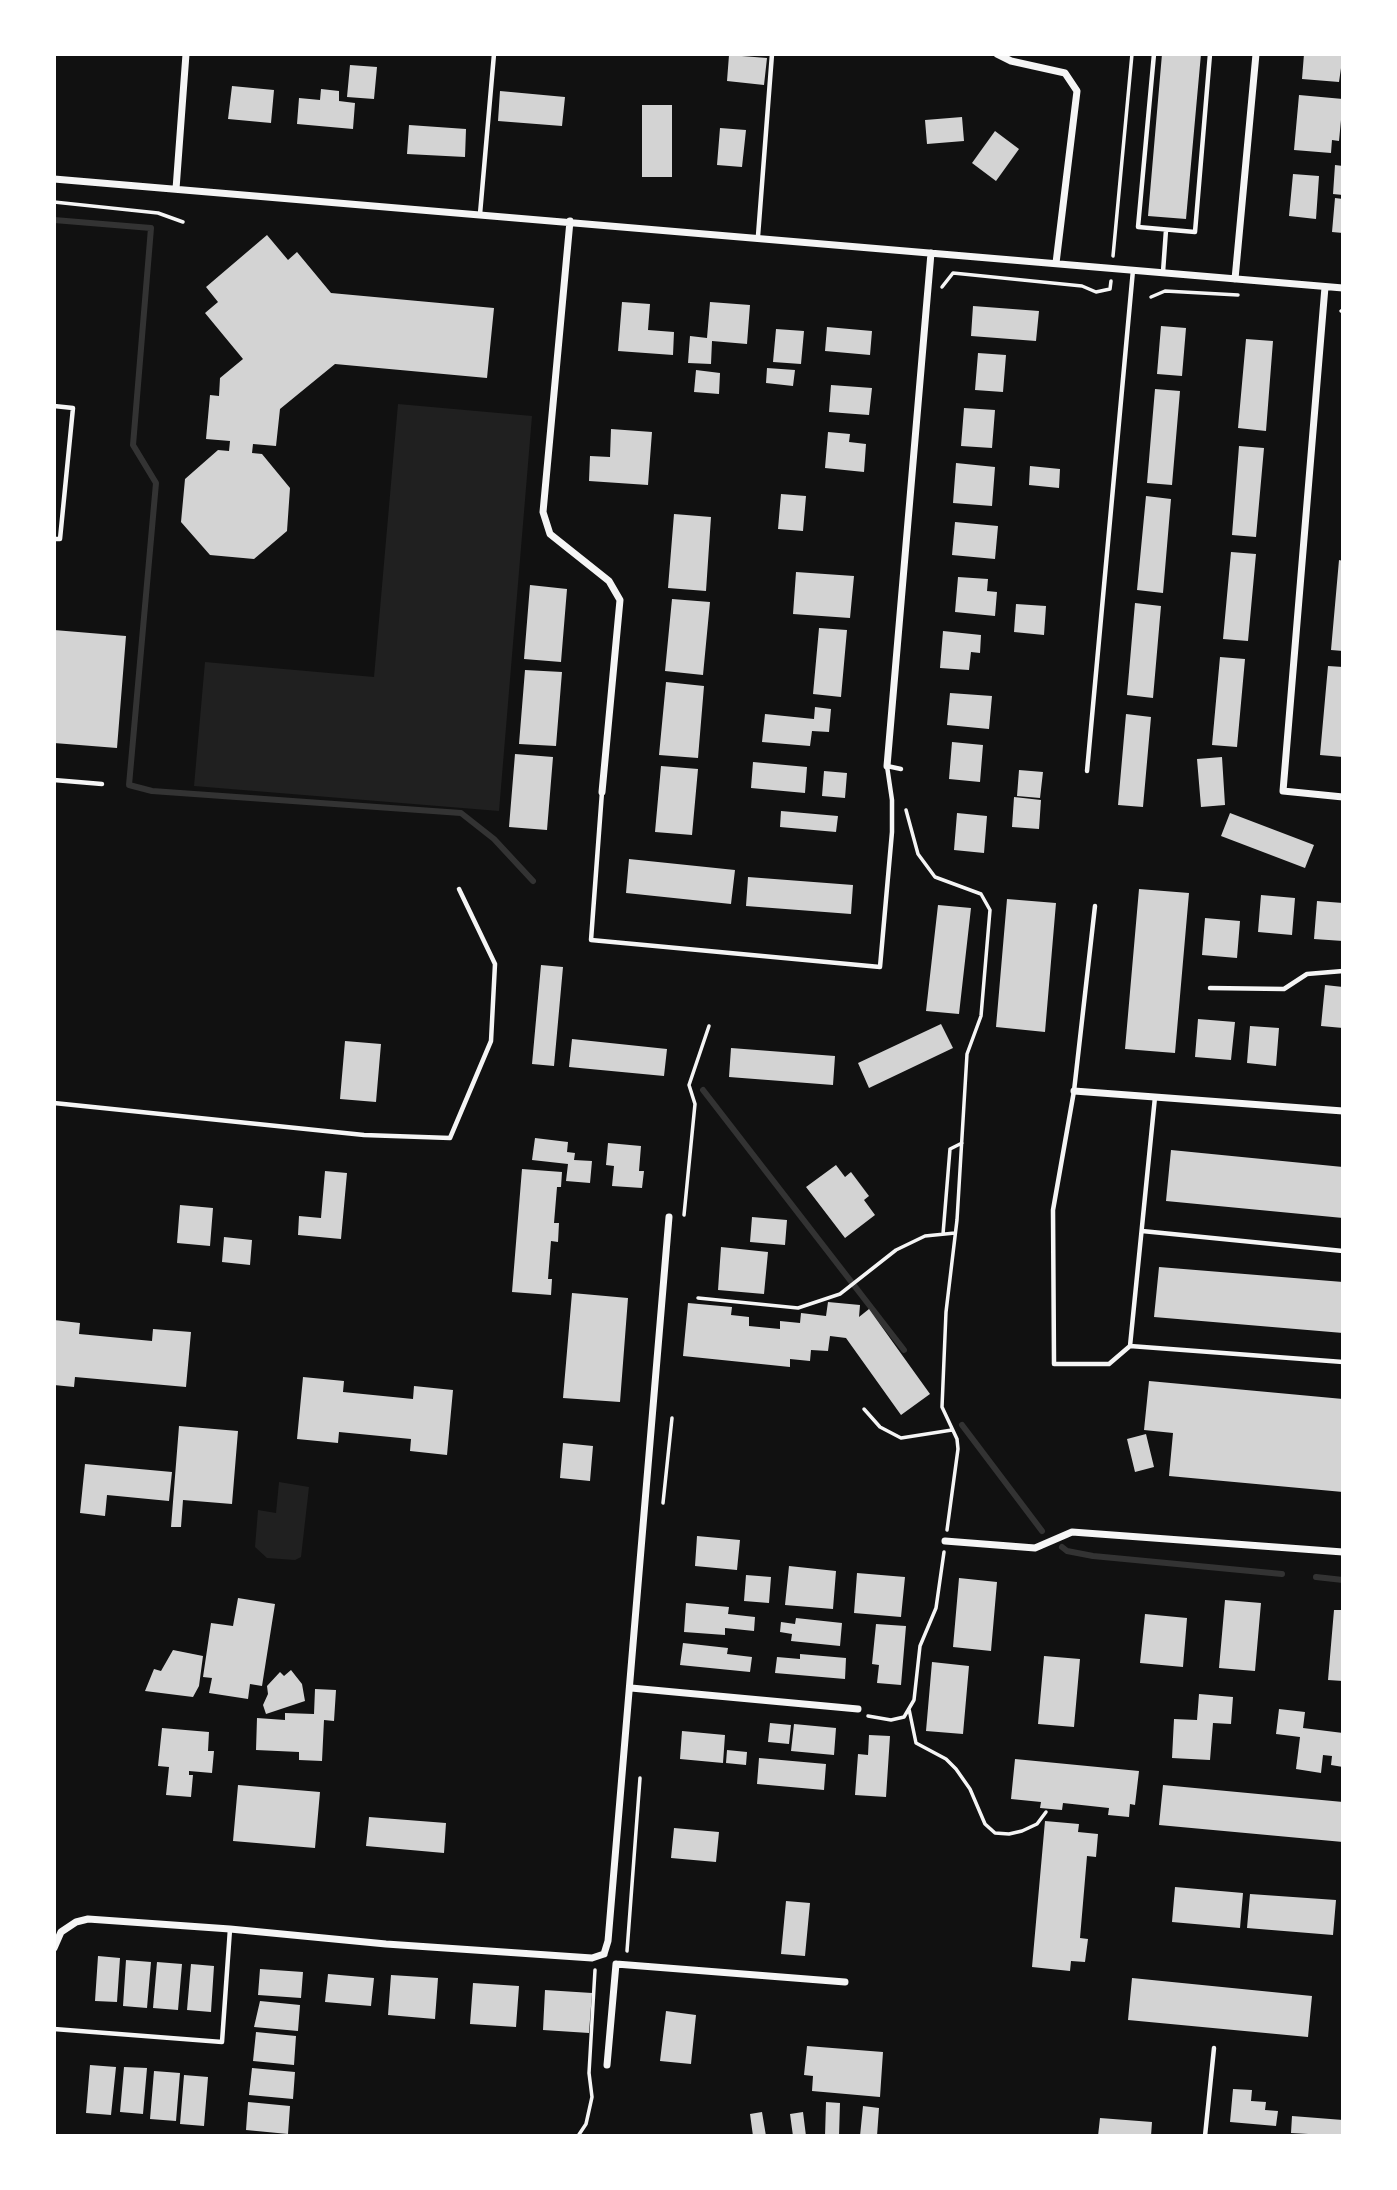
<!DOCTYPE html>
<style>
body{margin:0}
#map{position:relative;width:1397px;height:2190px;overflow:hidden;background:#111;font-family:Figtree,sans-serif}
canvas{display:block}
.frame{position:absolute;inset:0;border:56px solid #fff;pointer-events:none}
</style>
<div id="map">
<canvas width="1397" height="2190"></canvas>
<div class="frame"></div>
</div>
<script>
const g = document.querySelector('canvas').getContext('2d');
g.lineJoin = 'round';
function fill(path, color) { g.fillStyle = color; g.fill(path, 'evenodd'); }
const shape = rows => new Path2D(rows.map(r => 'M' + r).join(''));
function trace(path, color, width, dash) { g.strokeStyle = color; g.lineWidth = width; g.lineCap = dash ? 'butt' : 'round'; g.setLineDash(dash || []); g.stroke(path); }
const green = shape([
 [398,404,532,416,499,811,194,786,205,662,374,677],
 [279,1482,309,1487,301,1557,295,1560,267,1558,255,1547,258,1510,276,1513]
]);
const stream = shape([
 [54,220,151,228,133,445,156,483,129,785,152,791,461,813,494,839,533,881],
 [703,1090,904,1350],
 [962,1425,1042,1531],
 [1062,1547,1067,1551,1093,1556,1282,1574],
 [1316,1577,1343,1580]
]);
const building = shape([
 [1162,54,1201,54,1186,219,1148,216],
 [1304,54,1343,54,1339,82,1302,79],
 [729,55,767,58,764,85,727,81],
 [350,65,377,67,374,99,347,97],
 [232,86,274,90,271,123,228,119],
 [321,89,339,91,339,101,355,103,353,129,297,124,299,98,320,100],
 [500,91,565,97,562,126,498,121],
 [1299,95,1343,99,1339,141,1332,140,1331,153,1294,150],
 [642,105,672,105,672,177,642,177],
 [962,117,964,141,927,144,925,120],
 [409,125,466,129,465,157,407,154],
 [720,128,746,130,742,167,717,165],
 [995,131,1019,149,996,181,972,163],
 [1335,165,1343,166,1343,195,1333,194],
 [1293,174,1319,176,1316,219,1289,216],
 [1335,198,1343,199,1343,233,1332,232],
 [267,235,288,260,297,252,331,293,494,308,487,378,335,364,280,409,276,446,253,444,252,453,262,454,290,488,287,531,254,559,210,555,181,522,185,479,218,450,229,451,230,441,206,439,210,395,219,396,220,378,243,359,205,313,218,302,206,287],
 [622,302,650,304,648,330,674,332,673,355,618,351],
 [710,302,750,305,747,344,712,341,711,364,688,363,690,336,707,338],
 [973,306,1039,311,1036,341,971,336],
 [1161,326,1186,328,1182,376,1157,374],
 [827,327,872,331,870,355,825,351],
 [776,329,804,331,801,364,773,362],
 [1246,339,1273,341,1266,431,1238,428],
 [978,353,1006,355,1003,392,975,390],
 [767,368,795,370,793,386,766,383],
 [696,370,720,373,719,394,694,392],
 [831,385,872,388,869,415,829,412],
 [1155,389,1180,391,1172,485,1147,483],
 [964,408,995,410,992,448,961,446],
 [611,429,652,432,648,485,589,481,590,456,610,457],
 [828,432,850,434,849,442,866,444,864,472,825,468],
 [1239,446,1264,448,1256,537,1232,535],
 [956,463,995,467,992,506,953,503],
 [1030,466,1060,469,1059,488,1029,485],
 [781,494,806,496,803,531,778,529],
 [1146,496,1171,499,1163,593,1137,590],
 [674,514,711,517,706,591,668,588],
 [955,522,998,526,995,559,952,555],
 [1231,552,1256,554,1248,641,1223,639],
 [1339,560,1343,561,1343,651,1331,650],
 [796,572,854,576,850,618,793,614],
 [958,577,988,579,987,591,997,592,995,616,955,612],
 [530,585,567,589,561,662,524,659],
 [672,599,710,602,703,675,665,671],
 [1135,603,1161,606,1153,698,1127,695],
 [1016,604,1046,606,1044,635,1014,632],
 [819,628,847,630,841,697,813,694],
 [54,630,126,636,117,748,54,743],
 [943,631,981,635,980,653,971,652,969,670,940,668],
 [1220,657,1245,659,1237,747,1212,745],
 [1328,666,1343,667,1343,757,1320,755],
 [525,670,562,672,556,746,519,744],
 [666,682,704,686,698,758,659,755],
 [950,693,992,696,989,729,947,725],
 [815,707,831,709,829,732,812,731,810,746,762,742,765,714,814,719],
 [1126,714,1151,717,1143,807,1118,805],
 [952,742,983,745,980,782,949,779],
 [515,754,553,757,547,830,509,827],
 [1222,757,1225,805,1201,807,1197,759],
 [753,762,807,767,805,793,751,788],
 [661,766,698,769,692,835,655,832],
 [1019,770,1043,772,1040,798,1017,796],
 [824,771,847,773,845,798,822,796],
 [1014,797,1041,800,1039,829,1012,827],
 [781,811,838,816,836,832,780,827],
 [957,813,987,816,984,853,954,850],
 [1230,813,1314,845,1305,868,1221,836],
 [629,859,735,870,731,904,626,893],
 [748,877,853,885,851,914,746,906],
 [1139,889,1189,893,1175,1053,1125,1049],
 [1261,895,1295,898,1292,935,1258,932],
 [1007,899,1056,903,1045,1032,996,1027],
 [1317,901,1343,903,1343,941,1314,939],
 [938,905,971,908,959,1014,926,1011],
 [1205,918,1240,921,1237,958,1202,955],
 [541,965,563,967,554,1066,532,1064],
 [1325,985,1343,987,1343,1028,1321,1026],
 [1198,1019,1235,1022,1231,1060,1195,1057],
 [941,1024,953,1048,869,1088,858,1063],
 [1250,1026,1279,1028,1276,1066,1247,1063],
 [572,1039,667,1049,664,1076,569,1067],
 [345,1041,381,1044,376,1102,340,1099],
 [731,1048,835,1056,833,1085,729,1077],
 [535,1138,568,1142,567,1152,575,1153,574,1160,592,1161,590,1183,566,1181,568,1164,532,1160],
 [608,1143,641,1146,639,1171,644,1171,642,1188,612,1186,614,1166,606,1165],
 [1171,1150,1343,1167,1343,1218,1166,1201],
 [836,1165,845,1177,851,1172,869,1196,864,1200,875,1215,845,1238,806,1187],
 [522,1169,562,1172,561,1187,557,1187,554,1223,559,1223,558,1242,551,1241,548,1279,552,1279,551,1295,512,1292],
 [325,1171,347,1173,341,1239,298,1235,299,1216,321,1218],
 [180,1205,213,1208,210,1246,177,1243],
 [752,1217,787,1220,785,1245,750,1242],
 [224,1237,252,1240,250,1265,222,1262],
 [721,1247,768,1252,764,1294,718,1290],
 [1159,1267,1343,1282,1343,1333,1154,1317],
 [572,1293,628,1298,620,1402,563,1398],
 [828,1302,860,1305,859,1317,869,1309,930,1394,901,1415,846,1338,830,1336,828,1351,811,1350,810,1361,790,1359,790,1367,683,1356,688,1303,732,1307,731,1315,749,1317,749,1326,780,1329,780,1321,800,1323,801,1313,826,1316],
 [54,1320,80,1323,79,1334,152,1341,153,1329,191,1332,186,1387,75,1377,74,1387,54,1385],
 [303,1377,344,1381,343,1392,413,1399,414,1386,453,1390,447,1455,410,1451,411,1439,339,1432,338,1443,297,1439],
 [1149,1381,1343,1399,1343,1492,1169,1476,1173,1433,1144,1430],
 [179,1426,238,1431,232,1504,183,1500,181,1527,171,1527],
 [1146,1434,1154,1467,1135,1472,1127,1439],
 [563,1443,593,1446,590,1481,560,1478],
 [85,1464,172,1472,169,1501,107,1495,105,1516,80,1513],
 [697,1536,740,1540,737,1570,695,1566],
 [789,1566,836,1571,833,1609,785,1605],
 [857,1573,905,1577,901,1617,854,1613],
 [746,1575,771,1577,769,1603,744,1601],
 [959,1578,997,1582,991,1651,953,1647],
 [238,1598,275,1604,262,1686,250,1684,248,1699,209,1693,212,1678,203,1677,211,1623,233,1626],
 [1225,1600,1261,1603,1255,1671,1219,1668],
 [686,1603,729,1607,728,1614,755,1617,754,1631,725,1628,725,1635,684,1632],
 [1334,1610,1343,1610,1343,1681,1328,1680],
 [1145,1614,1187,1618,1183,1667,1140,1663],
 [796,1618,842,1623,840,1646,791,1641,792,1634,780,1632,781,1622,795,1624],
 [876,1624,906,1626,901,1685,877,1683,879,1665,872,1664],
 [683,1643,728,1648,727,1654,752,1657,750,1672,680,1665],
 [173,1650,203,1656,199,1686,193,1697,145,1691,154,1669,161,1671],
 [800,1654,846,1658,845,1679,775,1673,777,1657,800,1659],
 [1044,1656,1080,1659,1074,1727,1038,1724],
 [932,1662,969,1666,963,1734,926,1731],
 [291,1670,302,1684,305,1701,266,1714,263,1705,268,1694,267,1686,280,1672,284,1676],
 [315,1689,336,1690,334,1721,324,1720,322,1761,299,1760,299,1752,256,1750,257,1718,285,1720,285,1713,314,1714],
 [1199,1694,1233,1697,1231,1724,1213,1723,1210,1760,1172,1758,1174,1719,1197,1720],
 [1279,1709,1305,1712,1303,1728,1343,1733,1343,1767,1331,1765,1332,1756,1323,1755,1321,1773,1296,1769,1300,1737,1276,1734],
 [770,1723,791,1725,789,1744,768,1742],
 [794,1724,836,1728,834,1755,791,1751],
 [162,1728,209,1732,208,1751,214,1751,212,1773,189,1771,189,1775,193,1775,191,1797,166,1795,169,1767,158,1766],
 [682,1731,725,1735,723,1763,680,1759],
 [869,1735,890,1736,886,1797,855,1795,858,1754,868,1755],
 [727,1750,747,1752,746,1765,726,1763],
 [759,1758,826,1764,824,1790,757,1784],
 [1015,1759,1139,1771,1135,1805,1130,1804,1129,1817,1108,1815,1109,1808,1063,1803,1062,1810,1040,1808,1041,1802,1011,1799],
 [238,1785,320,1792,315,1848,233,1841],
 [1163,1785,1343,1802,1343,1842,1159,1825],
 [369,1817,446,1823,444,1853,366,1846],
 [1045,1821,1079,1824,1078,1832,1098,1834,1096,1857,1087,1856,1080,1938,1088,1939,1085,1962,1071,1961,1070,1971,1032,1967],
 [674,1828,719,1832,716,1862,671,1858],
 [1175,1887,1243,1893,1240,1928,1172,1922],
 [1250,1894,1336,1900,1333,1935,1247,1928],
 [786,1901,810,1903,805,1956,781,1954],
 [98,1956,120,1958,117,2002,95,2001],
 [126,1960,151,1962,147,2008,123,2006],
 [157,1962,182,1964,178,2010,153,2008],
 [191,1964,214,1966,211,2012,187,2010],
 [260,1969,303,1972,301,1998,258,1995],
 [328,1974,374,1978,371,2006,325,2002],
 [391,1975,438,1978,435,2019,388,2015],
 [1132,1978,1312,1996,1308,2037,1128,2020],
 [473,1983,519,1986,516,2027,470,2024],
 [545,1990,592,1993,589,2033,543,2030],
 [260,2001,300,2005,298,2031,254,2027],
 [666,2011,696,2015,691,2064,660,2061],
 [256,2032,296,2036,294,2065,253,2061],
 [807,2046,883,2052,880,2097,812,2091,813,2076,804,2075],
 [90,2065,116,2067,111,2115,86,2113],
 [124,2067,147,2068,143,2114,120,2112],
 [252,2068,295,2072,293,2099,249,2095],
 [154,2071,180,2073,176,2121,150,2119],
 [184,2075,208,2077,204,2126,180,2124],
 [1233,2089,1252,2090,1251,2101,1266,2102,1265,2110,1278,2111,1276,2126,1230,2122],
 [248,2102,290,2106,288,2134,246,2130],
 [826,2102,840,2103,839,2136,825,2136],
 [863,2106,879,2108,877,2136,860,2136],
 [762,2112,766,2136,753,2136,750,2114],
 [803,2112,806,2136,793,2136,790,2114],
 [1292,2116,1343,2120,1343,2136,1291,2133],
 [1100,2118,1152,2122,1151,2136,1098,2136]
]);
const path = shape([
 [54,202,158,213,183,222],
 [1113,256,1132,54],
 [942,287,953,273,1082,286,1096,292,1110,289,1111,281],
 [1151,297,1165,291,1238,295],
 [1341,311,1343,310],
 [906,810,918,854,935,877,981,894,990,910,981,1016,967,1054,957,1220,946,1312,942,1407,957,1439,958,1449,947,1530],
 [684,1215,695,1104,689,1085,709,1026],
 [943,1234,950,1149,962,1143],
 [698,1298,798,1308,840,1294,896,1250,925,1236,955,1233],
 [864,1409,880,1427,901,1438,952,1430],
 [663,1503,672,1418],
 [909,1709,916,1743,946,1759,956,1769,970,1789,985,1824,995,1833,1009,1834,1022,1831,1037,1824,1046,1812],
 [868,1716,891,1720,904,1717,914,1700,920,1646,936,1608,944,1552],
 [627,1951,640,1778],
 [578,2136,586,2124,592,2097,589,2073,595,1970]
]);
const service = shape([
 [1154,54,1138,227,1195,232,1210,54],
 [480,214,494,54],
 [758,236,772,54],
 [1163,272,1166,230],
 [54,406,73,408,60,539,54,539],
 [1087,771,1133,270],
 [54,780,102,784],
 [602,792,591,940,880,967,892,832,892,800,887,766,901,769],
 [1095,906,1074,1091,1053,1210,1054,1364,1109,1364,1130,1346],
 [1210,988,1284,989,1307,974,1343,971],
 [1155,1097,1130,1346,1343,1362],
 [54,1103,364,1135,450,1138,491,1041,495,964,459,889],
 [1142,1231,1343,1251],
 [54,2029,222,2042,230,1929],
 [1205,2136,1214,2048]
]);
const minor = shape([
 [997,54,1011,61,1065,73,1077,91,1056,263],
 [54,179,1343,288],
 [176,189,186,54],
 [570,221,543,512,550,534,609,581,620,600,602,792],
 [1235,279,1256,54],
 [1325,287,1283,791,1343,797],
 [887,766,931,253],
 [1074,1091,1343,1111],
 [945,1541,1035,1548,1072,1532,1343,1552],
 [631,1688,858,1709],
 [54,1948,61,1932,76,1922,88,1919,230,1929,386,1944,592,1958,604,1954],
 [604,1954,608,1941,669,1217],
 [616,1964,845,1982],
 [607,2065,616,1964]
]);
fill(green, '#202020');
trace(stream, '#333', 6);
fill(building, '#d3d3d3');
trace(path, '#f5f5f5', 3.5);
trace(service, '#f5f5f5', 4.5);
trace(minor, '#f5f5f5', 7);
</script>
